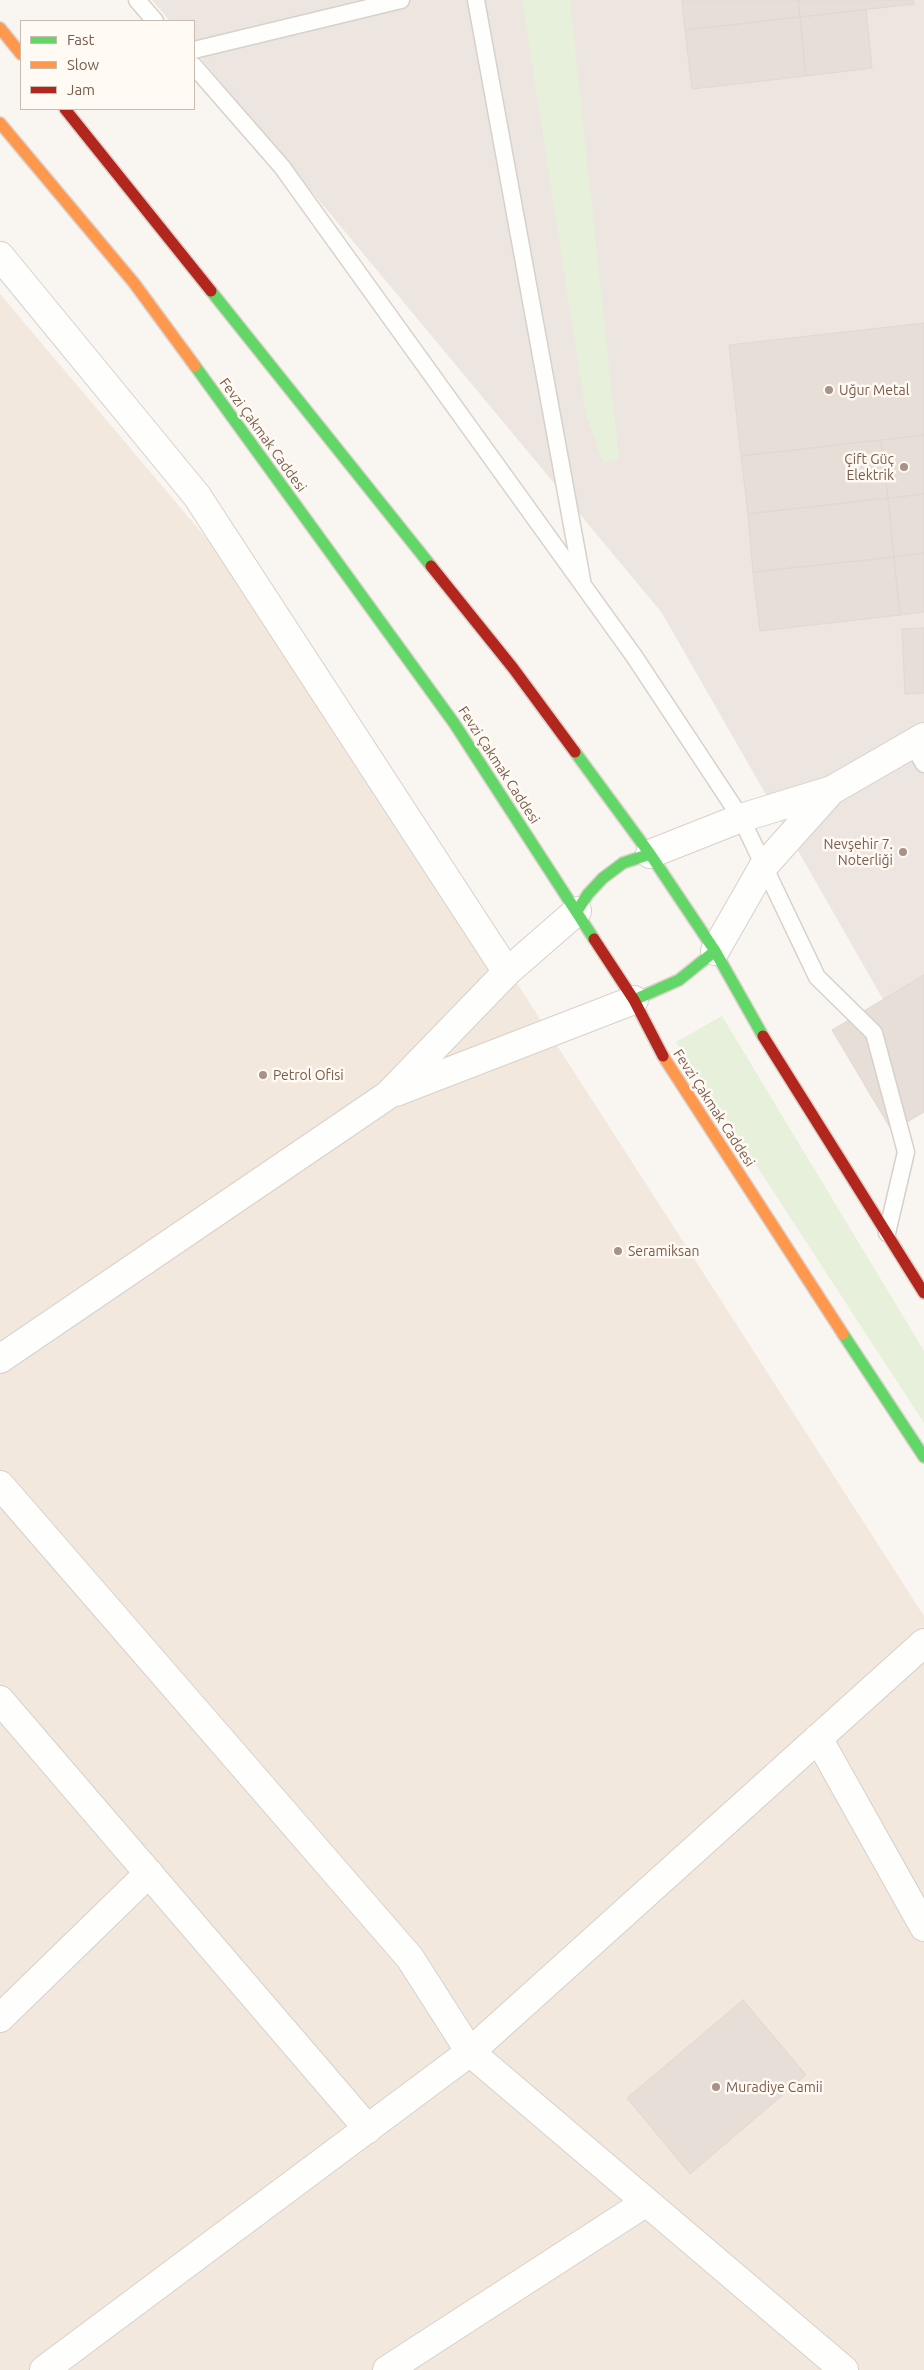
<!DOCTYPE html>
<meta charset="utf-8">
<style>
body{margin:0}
#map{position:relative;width:924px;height:2370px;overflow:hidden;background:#f9f5f0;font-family:Ubuntu,sans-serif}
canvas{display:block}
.legend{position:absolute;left:20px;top:20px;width:175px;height:90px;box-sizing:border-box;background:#fffaf3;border:1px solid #cabbb1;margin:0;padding:6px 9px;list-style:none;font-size:15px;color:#7a5c4d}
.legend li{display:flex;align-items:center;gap:10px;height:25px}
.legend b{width:25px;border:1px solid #cabbb1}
</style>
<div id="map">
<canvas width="924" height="2370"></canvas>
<ul class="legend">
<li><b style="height:6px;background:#63d668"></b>Fast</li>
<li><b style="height:6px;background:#ff974d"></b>Slow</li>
<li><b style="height:6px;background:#b3261e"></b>Jam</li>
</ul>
</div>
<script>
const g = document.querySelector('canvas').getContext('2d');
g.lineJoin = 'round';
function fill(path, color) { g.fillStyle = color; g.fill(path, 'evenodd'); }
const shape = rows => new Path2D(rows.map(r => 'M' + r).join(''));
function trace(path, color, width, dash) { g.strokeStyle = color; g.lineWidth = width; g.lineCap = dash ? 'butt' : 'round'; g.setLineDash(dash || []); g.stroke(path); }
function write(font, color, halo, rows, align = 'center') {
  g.font = font + ' Ubuntu,sans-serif'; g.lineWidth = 5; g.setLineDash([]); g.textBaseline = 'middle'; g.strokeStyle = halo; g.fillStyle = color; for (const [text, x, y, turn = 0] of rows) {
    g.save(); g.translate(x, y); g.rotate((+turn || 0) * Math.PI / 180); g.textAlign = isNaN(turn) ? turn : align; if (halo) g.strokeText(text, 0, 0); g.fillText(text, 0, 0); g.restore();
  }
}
const residential = shape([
 [0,294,309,660,924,1616,924,2370,0,2370]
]);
const industrial = shape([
 [152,0,924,0,924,1071,662,613,194,50,194,21,170,21]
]);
const green = shape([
 [522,0,570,0,619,459,603,463,586,415],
 [722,1016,924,1351,924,1423,676,1042]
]);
const building = shape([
 [682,0,798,0,800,17,685,30,682,0],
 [798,0,913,0,914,4,800,17,798,0],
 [866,10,872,68,806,76,800,17,866,10],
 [800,17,806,76,692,89,685,30,800,17],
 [924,323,924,435,741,456,729,345,924,323],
 [924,435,924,494,888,498,881,440,924,435],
 [881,440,888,498,748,514,741,456,881,440],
 [924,494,924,553,894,557,888,498,924,494],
 [888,498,894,557,753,572,748,514,888,498],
 [924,553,924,612,900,615,894,557,924,553],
 [894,557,900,615,760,631,753,572,894,557],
 [924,628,924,693,905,694,902,629,924,628],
 [924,975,924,1112,892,1131,832,1030,924,975],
 [743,2000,806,2075,690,2174,627,2098,743,2000]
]);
const lane = shape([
 [137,0,155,21],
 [476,0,582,580],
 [194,50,401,0],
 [194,66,282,167,634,656,741,818,817,977,874,1033,906,1152,887,1233],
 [912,744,924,764]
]);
const street = shape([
 [0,256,197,496,507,972],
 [650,854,741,818,832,790,924,737],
 [715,951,763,867,831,791],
 [396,1092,634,1000],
 [0,1359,388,1095,507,972,577,911],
 [0,1485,410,1958,470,2052,844,2370],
 [0,1700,368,2129],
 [818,1738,924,1927],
 [0,2018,149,1873],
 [44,2370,470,2052,924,1643],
 [387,2370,645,2203]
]);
const fast = shape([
 [211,291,431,566],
 [195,366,454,723,594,939],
 [575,752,650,854,715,951,763,1036],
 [577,911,588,894,603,878,623,863,650,854],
 [634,1000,679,980,715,951],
 [843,1334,924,1457]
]);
const slow = shape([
 [0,28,21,54],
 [0,123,134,283,195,366],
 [663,1056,843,1334]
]);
const jam = shape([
 [65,109,211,291],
 [431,566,513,668,575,752],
 [594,939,634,1000,663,1056],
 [763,1036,924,1293]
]);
const markers = [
 [829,390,5,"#a69286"],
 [904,467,5,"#a69286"],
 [903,852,5,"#a69286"],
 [263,1075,5,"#a69286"],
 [618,1251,5,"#a69286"],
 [716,2087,5,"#a69286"]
];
const poiNames = [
 ["Uğur Metal",839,390],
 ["Çift Güç",894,459,"right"],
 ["Elektrik",894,475,"right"],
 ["Nevşehir 7.",893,844,"right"],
 ["Noterliği",893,860,"right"],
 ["Petrol Ofisi",273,1075],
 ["Seramiksan",628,1251],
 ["Muradiye Camii",726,2087]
];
const streetNames = [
 ["Fevzi Çakmak Caddesi",263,435,54],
 ["Fevzi Çakmak Caddesi",499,765,57],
 ["Fevzi Çakmak Caddesi",714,1108,57]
];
fill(residential, '#f2e8de');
fill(industrial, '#ede5e0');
fill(green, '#e7f0db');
fill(building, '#e6ded7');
trace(building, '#e2d8d2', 1);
trace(lane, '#d7d1cb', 19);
trace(street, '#d7d1cb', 30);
trace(fast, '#dad1cc', 14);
trace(slow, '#dad1cc', 14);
trace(jam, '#dad1cc', 14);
trace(lane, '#fefefd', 16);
trace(street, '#fefefd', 28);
trace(fast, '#63d668', 11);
trace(slow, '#ff974d', 11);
trace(jam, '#b3261e', 11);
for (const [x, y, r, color] of markers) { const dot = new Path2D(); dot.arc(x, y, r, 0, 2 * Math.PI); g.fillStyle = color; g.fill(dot); trace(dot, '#fffaf3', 2); }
write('14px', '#7a5c4d', '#fffaf3', poiNames, 'left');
write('14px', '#7a5c4d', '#fffaf3', streetNames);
</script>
